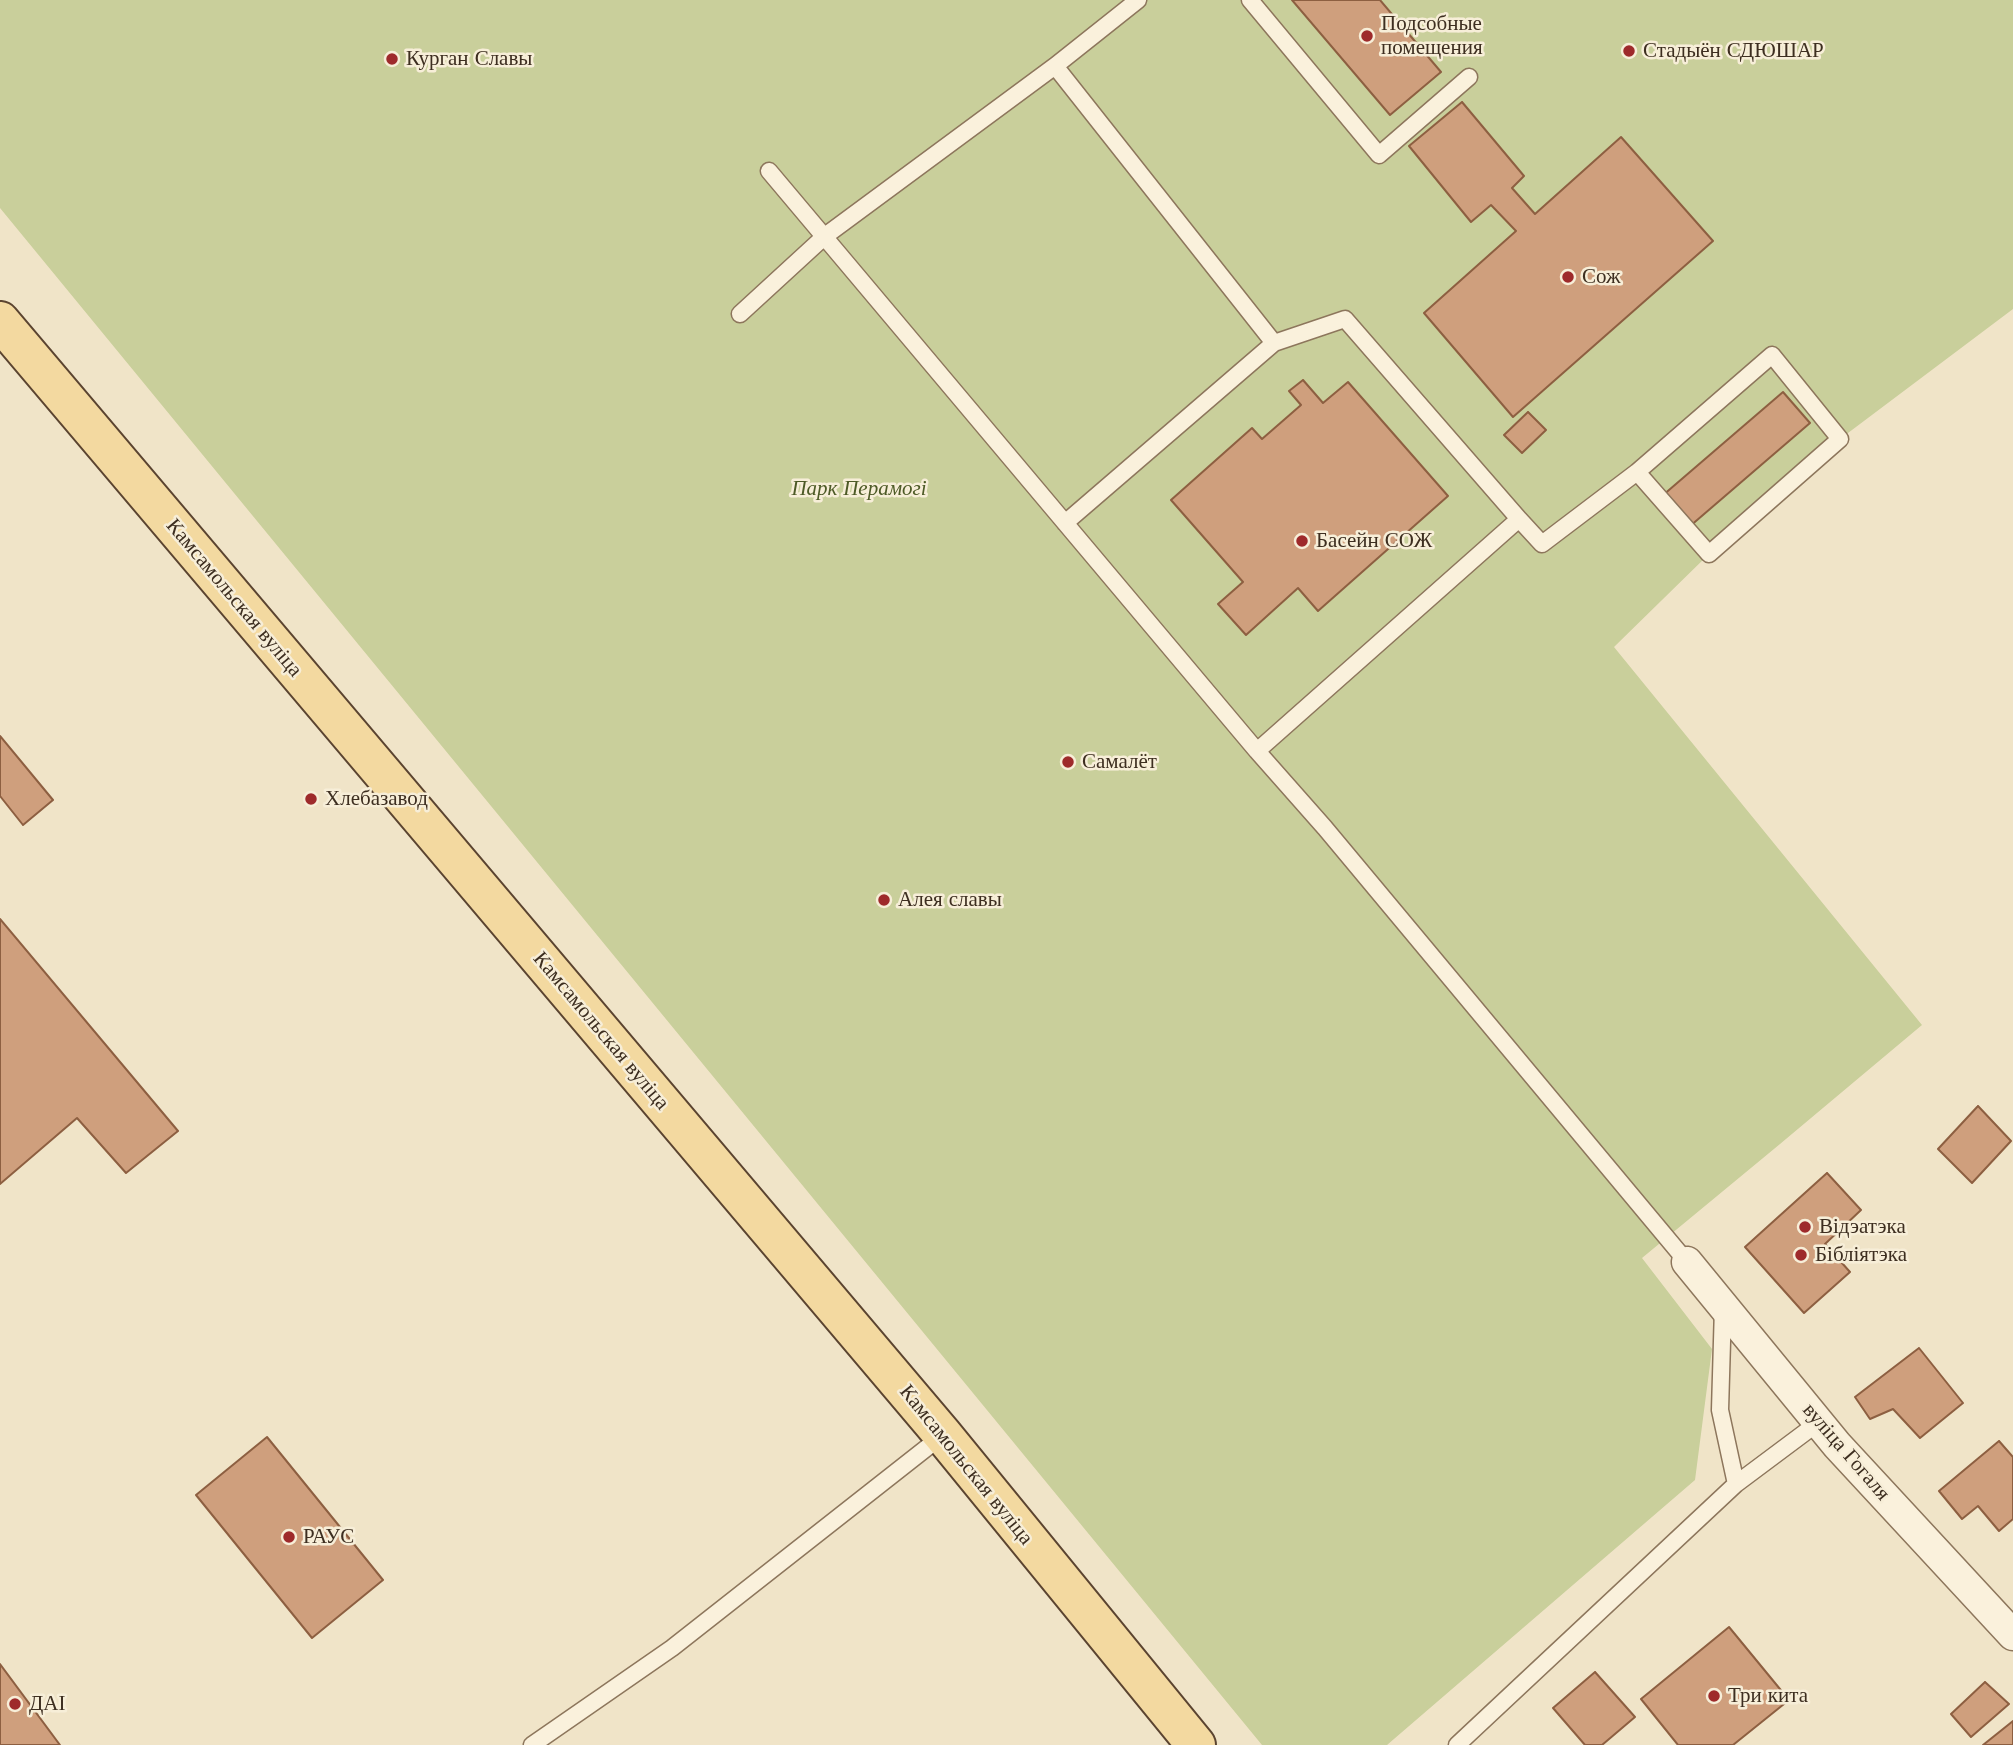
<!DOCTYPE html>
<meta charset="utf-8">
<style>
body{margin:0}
canvas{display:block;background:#f0e4c8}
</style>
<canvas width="2013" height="1745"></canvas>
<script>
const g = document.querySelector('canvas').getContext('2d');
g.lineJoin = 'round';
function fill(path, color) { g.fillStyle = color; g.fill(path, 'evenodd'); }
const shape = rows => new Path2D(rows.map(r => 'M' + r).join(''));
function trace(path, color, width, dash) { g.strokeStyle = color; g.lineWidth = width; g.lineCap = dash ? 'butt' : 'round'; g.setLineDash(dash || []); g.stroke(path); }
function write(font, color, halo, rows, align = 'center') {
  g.font = font + ' "Libre Baskerville",serif'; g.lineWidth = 5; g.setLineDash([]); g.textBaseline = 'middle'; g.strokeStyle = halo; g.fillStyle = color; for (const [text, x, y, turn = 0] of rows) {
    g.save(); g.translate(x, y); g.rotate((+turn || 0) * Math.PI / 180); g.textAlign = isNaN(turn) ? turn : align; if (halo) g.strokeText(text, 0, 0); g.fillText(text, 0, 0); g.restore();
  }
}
const green = shape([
 [0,0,2013,0,2013,309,1840,439,1709,554,1614,647,1922,1025,1780,1144,1642,1258,1712,1349,1695,1480,1387,1745,1262,1745,0,208]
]);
const building = shape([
 [1292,0,1380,0,1441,72,1390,115,1292,0],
 [1462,102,1524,176,1512,188,1535,214,1621,137,1713,241,1513,417,1424,313,1516,231,1491,205,1471,222,1409,146,1462,102],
 [1303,380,1323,403,1348,382,1448,496,1318,611,1298,588,1246,635,1218,604,1243,582,1171,500,1252,428,1262,439,1301,405,1289,391,1303,380],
 [1783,392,1810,423,1689,527,1662,496,1783,392],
 [1528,412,1546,430,1522,453,1504,435,1528,412],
 [0,736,53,800,23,825,0,796,0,736],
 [0,919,178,1131,126,1173,77,1118,0,1184,0,919],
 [1978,1106,2011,1141,1972,1183,1938,1149,1978,1106],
 [1827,1173,1861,1210,1825,1244,1850,1272,1804,1313,1745,1247,1827,1173],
 [1919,1348,1963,1403,1920,1438,1893,1409,1870,1419,1855,1397,1919,1348],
 [267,1437,383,1580,312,1638,196,1495,267,1437],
 [1999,1441,2013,1457,2013,1519,1999,1531,1978,1506,1962,1519,1939,1491,1999,1441],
 [1729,1627,1789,1700,1733,1745,1678,1745,1641,1699,1729,1627],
 [0,1664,60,1745,0,1745,0,1664],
 [1595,1672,1635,1717,1602,1745,1585,1745,1553,1708,1595,1672],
 [1985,1682,2009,1704,1971,1737,1951,1714,1985,1682],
 [2013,1721,2013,1745,1983,1745,2013,1721]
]);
const service = shape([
 [1250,0,1379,155,1469,77],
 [1055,66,1274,343,1065,523],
 [769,171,1257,751,1325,828,1687,1262],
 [740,314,825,236,1055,66,1138,0],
 [1274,343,1345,319,1519,519],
 [1257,751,1519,519,1542,544,1637,472,1772,355,1840,439,1709,554,1637,472],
 [1736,1484,1819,1422],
 [532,1745,672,1648,943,1435],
 [1457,1745,1736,1484,1720,1410,1723,1307]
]);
const minor = shape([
 [1687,1262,1837,1445,2013,1635]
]);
const primary = shape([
 [0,321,943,1435,1196,1745]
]);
const markers = [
 [1367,36,7,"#9e2a2b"],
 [1629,51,7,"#9e2a2b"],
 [392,59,7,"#9e2a2b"],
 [1568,277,7,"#9e2a2b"],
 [1302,541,7,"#9e2a2b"],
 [1068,762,7,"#9e2a2b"],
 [311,799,7,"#9e2a2b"],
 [884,900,7,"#9e2a2b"],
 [1805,1227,7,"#9e2a2b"],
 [1801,1255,7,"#9e2a2b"],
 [289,1537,7,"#9e2a2b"],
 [1714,1696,7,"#9e2a2b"],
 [15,1704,7,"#9e2a2b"]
];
const poiNames = [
 ["Подсобные",1381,24],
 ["помещения",1381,48],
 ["Стадыён СДЮШАР",1643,51],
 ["Курган Славы",406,59],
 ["Сож",1582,277],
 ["Басейн СОЖ",1316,541],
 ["Самалёт",1082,762],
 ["Хлебазавод",325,799],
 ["Алея славы",898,900],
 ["Відэатэка",1819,1227],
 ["Бібліятэка",1815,1255],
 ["РАУС",303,1537],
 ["Три кита",1728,1696],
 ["ДАІ",29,1704]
];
const parkNames = [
 ["Парк Перамогі",859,489]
];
const streetNames = [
 ["Камсамольская вуліца",234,598,50],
 ["Камсамольская вуліца",601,1031,50],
 ["вуліца Гогаля",1846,1452,49],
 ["Камсамольская вуліца",966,1465,51]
];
fill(green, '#c9cf9b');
fill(building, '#cf9f7d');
trace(building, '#8d5f41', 2);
trace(service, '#8d765c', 19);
trace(minor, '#8d765c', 33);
trace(primary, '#5b4430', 42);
trace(service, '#faf1dc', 16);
trace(minor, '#faf1dc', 30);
trace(primary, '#f3d9a0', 38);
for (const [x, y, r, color] of markers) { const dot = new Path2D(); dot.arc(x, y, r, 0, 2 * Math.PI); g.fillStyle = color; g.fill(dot); trace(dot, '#f7eed8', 2.5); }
write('21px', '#3d2e20', '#f7eed8', poiNames, 'left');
write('italic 21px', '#4d5a26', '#f7eed8', parkNames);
write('21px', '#3d2e20', '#f7eed8', streetNames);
</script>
